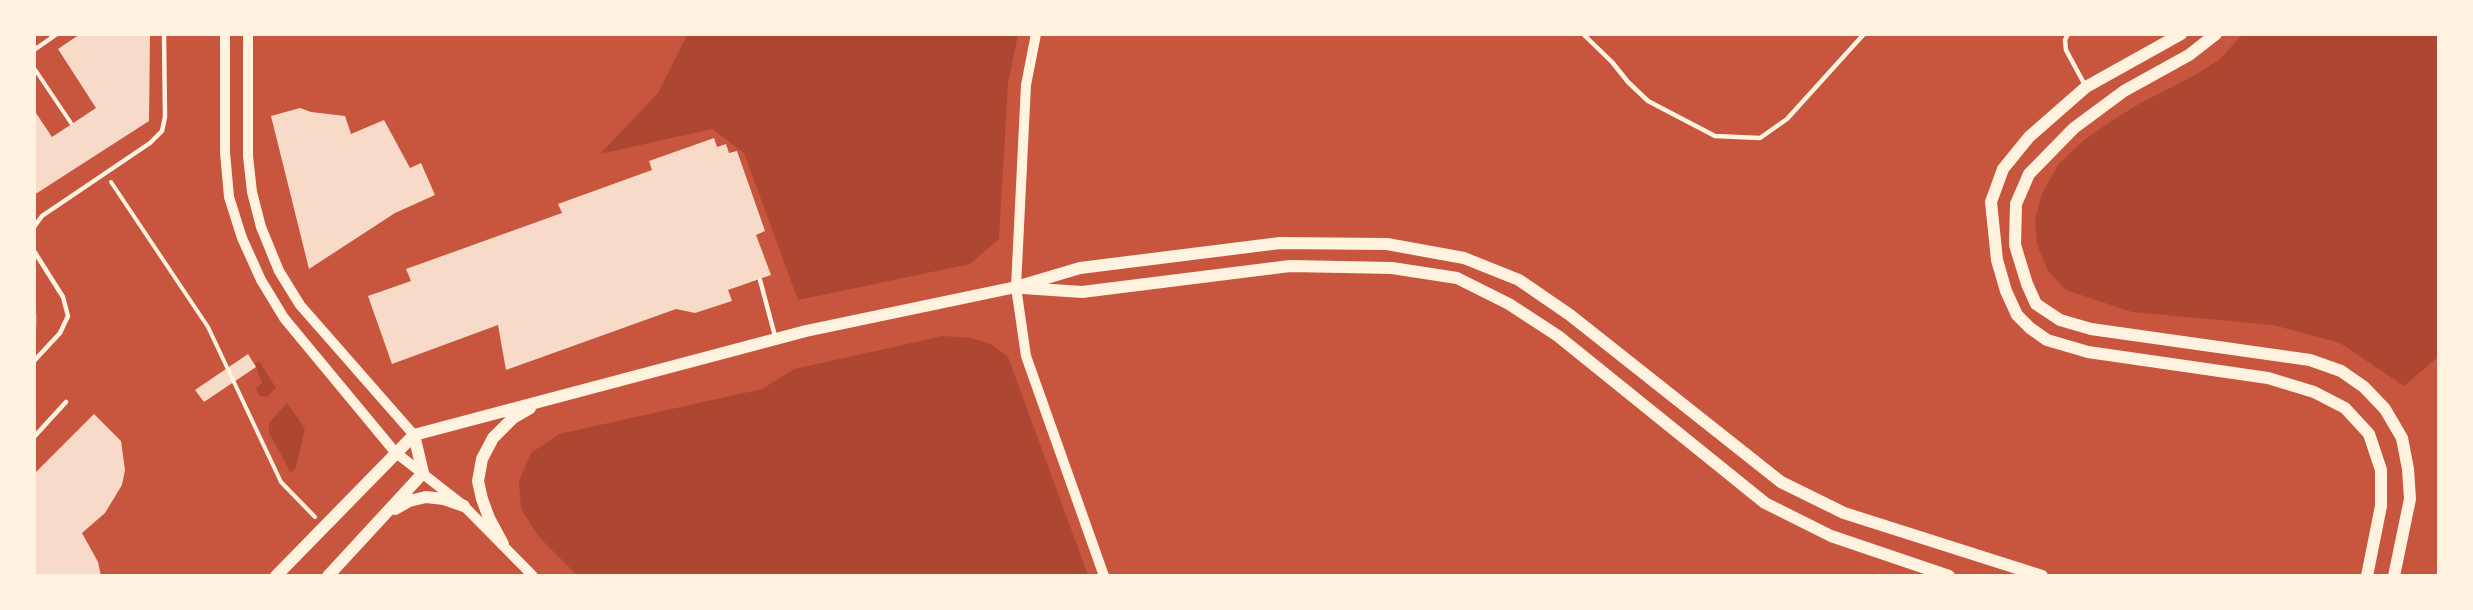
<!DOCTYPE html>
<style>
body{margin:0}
#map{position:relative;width:2473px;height:610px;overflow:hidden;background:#c8553d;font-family:Barlow,sans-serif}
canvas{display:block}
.frame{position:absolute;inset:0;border:36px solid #fff3e0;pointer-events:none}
</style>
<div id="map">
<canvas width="2473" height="610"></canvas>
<div class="frame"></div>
</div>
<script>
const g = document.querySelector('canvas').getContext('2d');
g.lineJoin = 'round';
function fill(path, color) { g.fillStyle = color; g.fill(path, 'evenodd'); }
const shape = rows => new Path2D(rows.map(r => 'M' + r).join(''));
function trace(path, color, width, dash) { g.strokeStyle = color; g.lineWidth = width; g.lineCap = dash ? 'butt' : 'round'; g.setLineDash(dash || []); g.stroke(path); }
const green = shape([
 [687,35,1018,35,1008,83,999,239,970,264,798,300,744,153,712,129,600,154,658,93],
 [2242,35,2438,35,2438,357,2404,386,2340,343,2273,325,2132,312,2066,290,2048,271,2037,244,2035,220,2042,193,2059,164,2083,141,2107,124,2137,105,2197,74,2220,59],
 [943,336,971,338,991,344,1008,357,1088,575,577,575,539,537,521,509,519,481,531,453,559,434,762,389,794,369],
 [259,361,276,388,267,397,260,396,256,389,262,383,255,364],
 [287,403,305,428,296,467,291,473,269,433,269,423]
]);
const building = shape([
 [80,34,150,34,149,121,34,195,34,110,52,137,96,108,58,49],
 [300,108,311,112,345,116,351,134,384,120,410,168,421,163,435,195,395,213,309,269,271,116],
 [714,138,717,147,726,144,729,153,737,151,765,231,756,235,771,275,728,290,732,301,695,313,676,309,506,370,498,325,392,364,368,296,411,281,406,269,562,213,558,204,652,170,649,161],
 [248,354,256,367,204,402,195,390],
 [94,414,121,441,125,470,122,485,105,513,82,533,98,562,101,576,34,576,34,474]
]);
const path = shape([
 [34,68,71,123],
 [111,182,208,327,281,482,315,517]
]);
const service = shape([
 [1583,34,1612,62,1628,82,1648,101,1715,136,1760,138,1787,119,1864,34],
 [2068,34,2065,40,2066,50,2086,87],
 [34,50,57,34],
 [34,227,42,216,150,143,162,131,165,117,164,34],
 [34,251,63,297,68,316,60,333,34,361],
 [760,280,775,336],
 [34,314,34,326],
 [34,437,66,402]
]);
const tertiary = shape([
 [225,34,225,152,229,197,242,238,261,280,284,318,395,452,464,506,533,576],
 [248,34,248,156,252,192,261,227,279,271,300,305,414,435],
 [1036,34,1026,85,1016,287,1026,356,1104,576]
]);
const secondary = shape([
 [2181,34,2086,87,2029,137,2003,169,1991,202,1997,260,2006,291,2017,315,2030,328,2047,340,2088,352,2268,378,2314,392,2345,408,2369,434,2381,470,2381,506,2367,576],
 [2216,34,2189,55,2124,91,2074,128,2029,174,2016,204,2015,245,2027,284,2036,304,2060,320,2091,329,2310,360,2341,371,2364,387,2385,409,2402,438,2408,469,2410,499,2394,576],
 [1023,288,1082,292,1290,266,1392,268,1457,278,1509,304,1558,336,1765,503,1831,536,1949,576],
 [395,509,409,501,426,497,444,499,464,506],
 [503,544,489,518,482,499,478,481,482,459,493,438,513,418,530,408],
 [276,576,414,435,806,331,1016,287,1080,268,1280,243,1387,244,1464,258,1519,280,1570,315,1781,482,1844,513,2042,576],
 [328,576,423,473,414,435]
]);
fill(green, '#ae4732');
fill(building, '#f7dbc8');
trace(path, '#fff3e0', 4);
trace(service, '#fff3e0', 4.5);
trace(tertiary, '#fff3e0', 10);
trace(secondary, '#fff3e0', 12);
</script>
